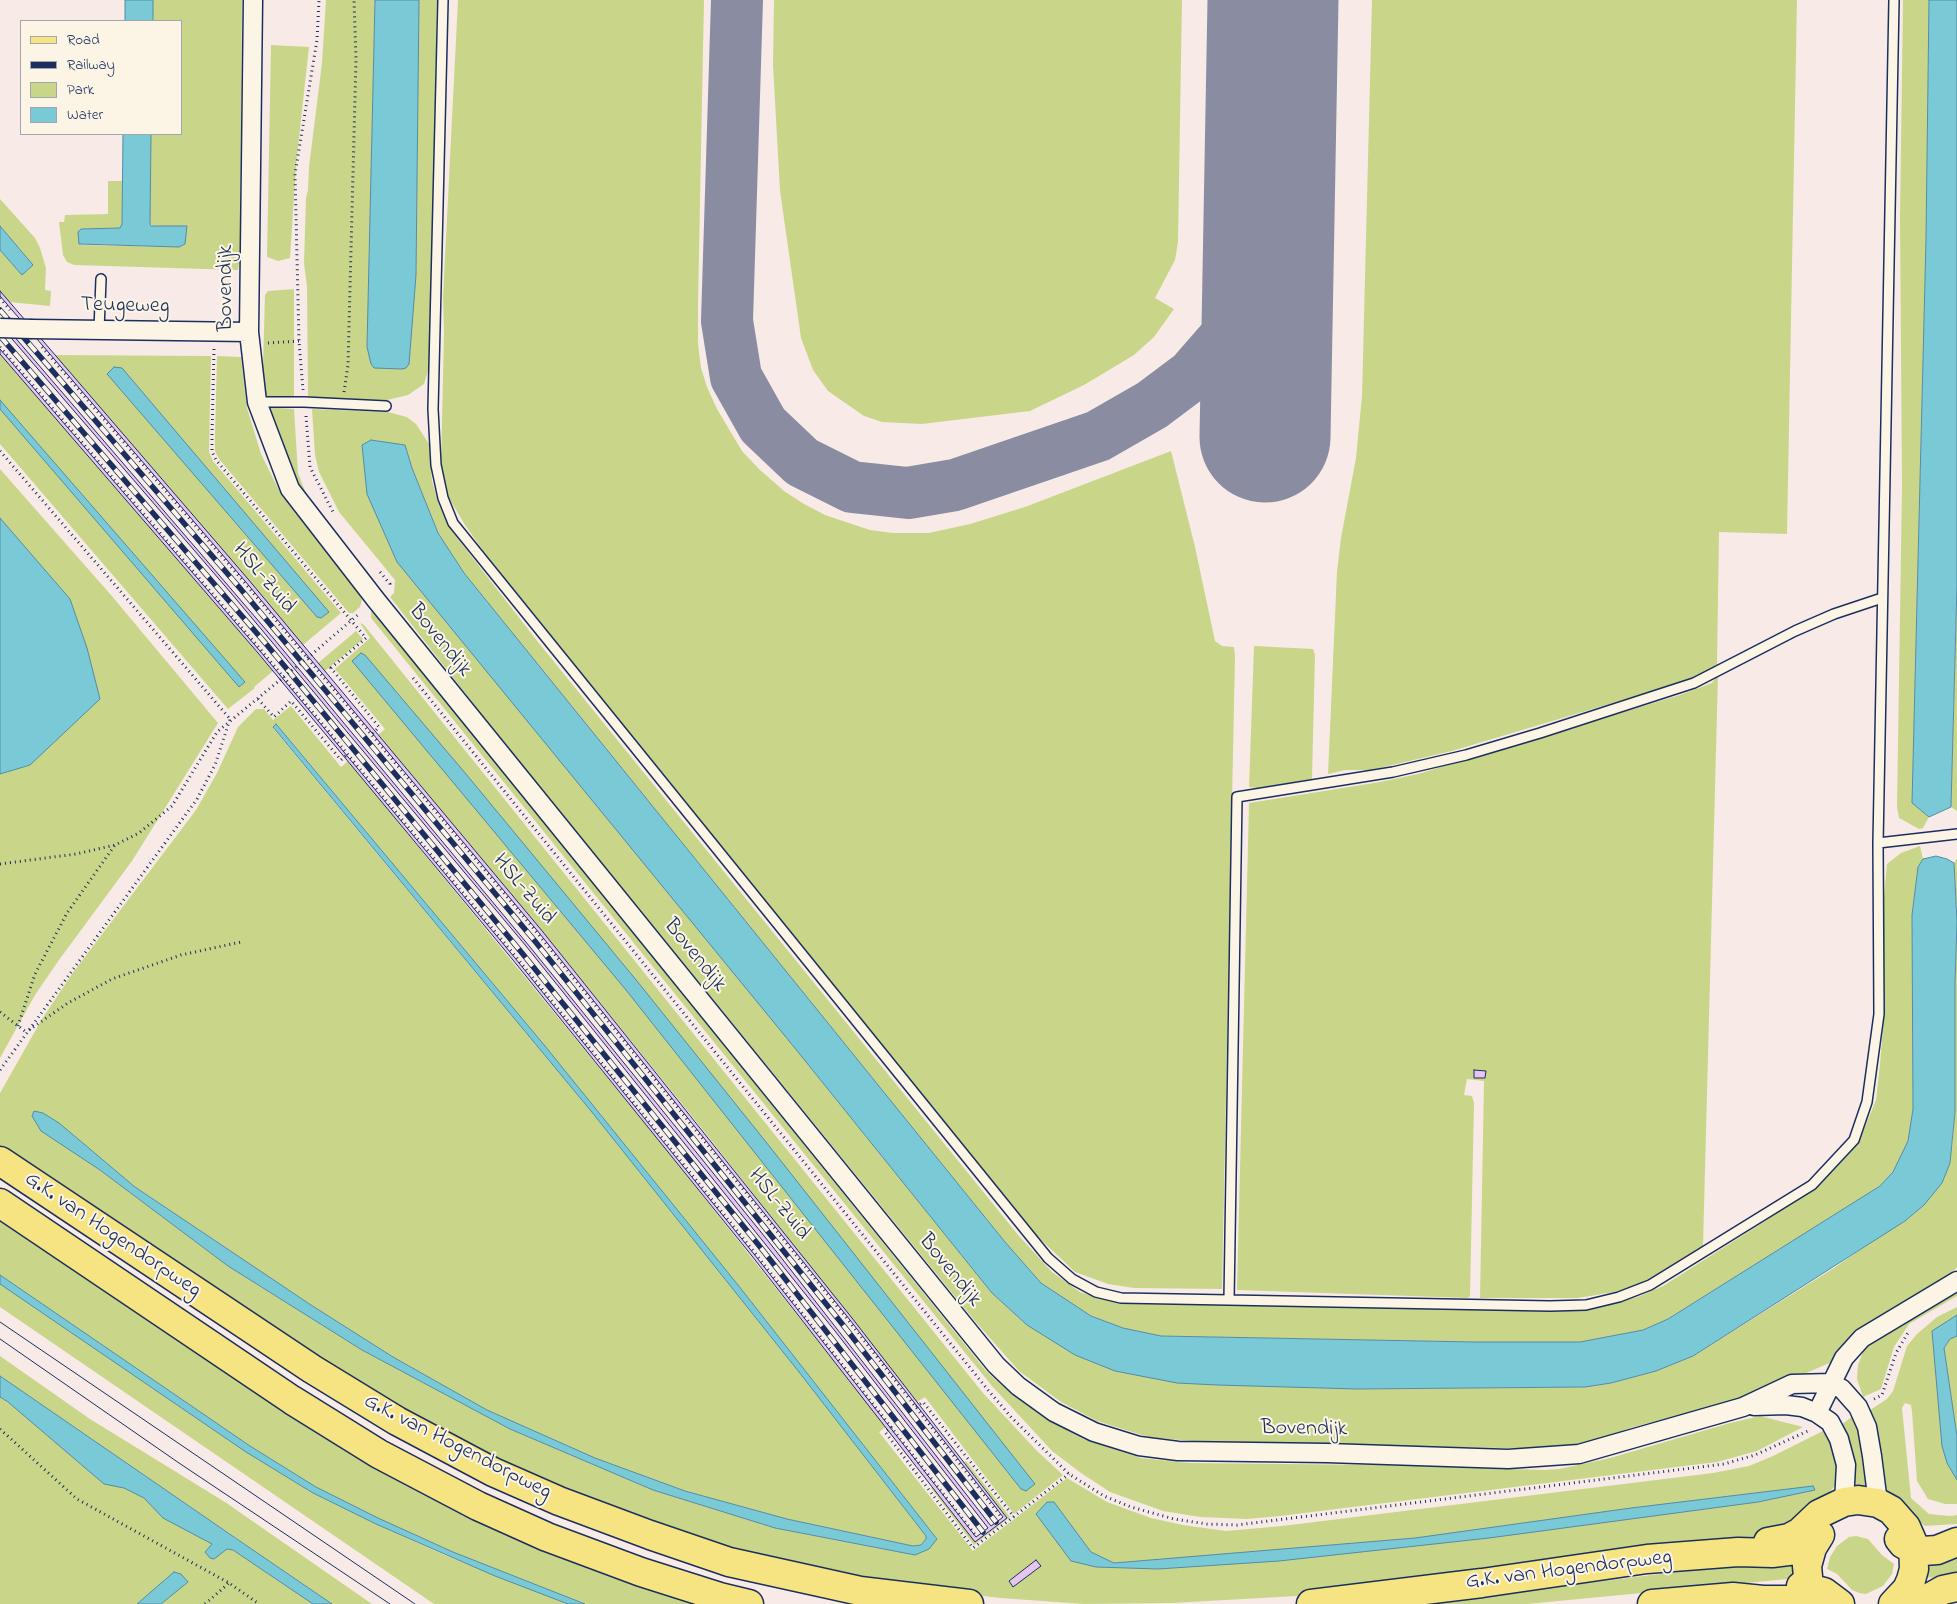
<!DOCTYPE html>
<style>
body{margin:0}
#map{position:relative;width:1957px;height:1604px;overflow:hidden;background:#f8ebe7;font-family:"Indie Flower",sans-serif}
canvas{display:block}
.legend{position:absolute;left:20px;top:20px;width:162px;height:115px;box-sizing:border-box;background:#fcf5e5;border:1px solid #a2a6af;margin:0;padding:6px 9px;list-style:none;font-size:15px;color:#1b2f5e}
.legend li{display:flex;align-items:center;gap:10px;height:25px}
.legend b{width:25px;border:1px solid #a2a6af}
</style>
<div id="map">
<canvas width="1957" height="1604"></canvas>
<ul class="legend">
<li><b style="height:6px;background:#f6e381"></b>Road</li>
<li><b style="height:6px;background:#1b2f5e"></b>Railway</li>
<li><b style="height:14px;background:#c9d68a"></b>Park</li>
<li><b style="height:14px;background:#7ac9d7"></b>Water</li>
</ul>
</div>
<script>
const g = document.querySelector('canvas').getContext('2d');
g.lineJoin = 'round';
function fill(path, color) { g.fillStyle = color; g.fill(path, 'evenodd'); }
const shape = rows => new Path2D(rows.map(r => 'M' + r).join(''));
function trace(path, color, width, dash) { g.strokeStyle = color; g.lineWidth = width; g.lineCap = dash ? 'butt' : 'round'; g.setLineDash(dash || []); g.stroke(path); }
function write(font, color, halo, rows, align = 'center') {
  g.font = font + ' "Indie Flower",sans-serif'; g.lineWidth = 4; g.setLineDash([]); g.textBaseline = 'middle'; g.strokeStyle = halo; g.fillStyle = color; for (const [text, x, y, turn = 0] of rows) {
    g.save(); g.translate(x, y); g.rotate((+turn || 0) * Math.PI / 180); g.textAlign = isNaN(turn) ? turn : align; if (halo) g.strokeText(text, 0, 0); g.fillText(text, 0, 0); g.restore();
  }
}
const green = shape([
 [153,0,242,0,240,256,238,270,74,265,67,262,63,255,59,222,64,222,65,215,108,214,108,181,123,181,122,224,121,228,81,229,81,245,179,247,185,244,150,224,151,134,181,134,181,21,153,21],
 [326,0,375,0,367,347,416,275,419,0,437,0,430,364,424,384,408,395,383,401,308,398,307,287,304,263,306,198,308,190,309,167,322,63],
 [458,0,704,0,698,304,698,344,701,368,707,387,717,409,742,451,759,469,784,491,804,504,825,515,870,530,893,533,929,533,970,524,1025,507,1171,451,1195,547,1215,641,1222,646,1234,647,1235,656,1222,1289,1134,1288,1108,1284,1075,1272,1036,1235,484,552,465,525,449,498,441,465,444,333,443,297],
 [774,0,1182,0,1178,242,1175,260,1155,298,1174,309,1154,337,1134,355,1084,385,1030,411,922,424,882,422,864,416,828,391,813,370,801,338,780,191,773,65],
 [1372,0,1797,0,1787,534,1719,532,1717,665,1693,679,1452,751,1371,770,1345,770,1328,774,1337,571,1341,538,1356,458,1362,396],
 [1903,0,1929,0,1926,239,1912,803,1929,817,1923,828,1919,829,1899,818,1897,807,1902,486,1900,218],
 [271,45,309,47,296,165,290,258,278,261,267,257],
 [0,199,35,238,40,248,46,268,45,290,51,291,50,306,9,302,0,291,0,250,22,275,33,265,0,226],
 [294,289,294,397,265,396,263,366,265,295,268,291],
 [0,354,273,671,254,687,255,688,228,709,0,444],
 [55,355,211,356,209,452,213,461,341,613,303,645],
 [217,356,241,357,247,408,261,454,282,496,360,595,362,600,360,607,353,613,349,613,219,459,215,451,215,435],
 [266,407,294,409,298,473,307,496,295,486],
 [312,409,388,412,407,417,416,424,429,444,432,481,439,505,451,530,538,642,1019,1236,1052,1272,1080,1292,1101,1299,1133,1304,1563,1310,1623,1301,1640,1296,1663,1286,1764,1222,1814,1187,1833,1171,1848,1155,1862,1134,1876,1100,1880,1064,1883,1029,1883,907,1887,864,1901,853,1920,846,1923,859,1918,867,1912,915,1913,1109,1908,1141,1903,1154,1893,1172,1880,1186,1668,1319,1643,1330,1580,1342,1474,1342,1161,1336,1123,1328,1091,1316,1041,1283,1005,1242,464,573,438,533,412,468,405,445,371,440,794,1047,992,1293,1027,1325,1357,1389,1585,1387,1611,1383,1656,1371,1693,1356,1834,1268,1884,1233,1905,1221,1924,1205,1952,1148,1955,1112,1955,982,1957,922,1954,863,1957,858,1957,1267,1946,1280,1910,1298,1853,1334,1834,1361,1781,1384,1711,1407,1633,1427,1579,1446,1552,1449,1202,1442,1148,1437,1097,1421,1061,1402,1019,1371,974,1320,498,735,390,597,394,593,395,580,339,512,319,472,315,455],
 [0,469,111,595,218,723,132,861,59,960,35,995,0,1058,0,774,30,765,70,600,0,518],
 [1957,584,1957,811,1951,807],
 [371,611,374,611,987,1372,1013,1395,1042,1416,1083,1439,1141,1458,1189,1463,1381,1465,1545,1470,1559,1469,1610,1458,1730,1423,1760,1416,1803,1427,1757,1451,1717,1462,1280,1516,1247,1519,1200,1517,1163,1511,1110,1492,1081,1473,1052,1451,992,1386,371,618],
 [360,623,364,625,983,1393,1037,1451,1063,1475,1014,1514,925,1397,917,1402,699,1125,543,932,378,735,385,729,335,669,370,638],
 [356,631,363,639,325,671,318,663],
 [1254,646,1313,649,1315,655,1312,779,1257,788,1249,787],
 [1718,674,1703,1246,1654,1276,1637,1285,1620,1291,1578,1298,1480,1298,1484,1081,1467,1079,1464,1095,1472,1096,1474,1103,1470,1296,1468,1298,1237,1290,1249,803,1380,782,1418,774,1680,695,1712,683],
 [291,706,341,767,348,761,656,1137,886,1427,879,1432,973,1551,1067,1478,1107,1502,1151,1518,1183,1525,1226,1531,1282,1526,1713,1473,1749,1466,1773,1456,1823,1431,1840,1462,1836,1484,1825,1499,1775,1534,1413,1583,1297,1596,1172,1603,1084,1604,1000,1598,908,1587,752,1556,538,1482,381,1400,0,1148,0,1093,42,1019,72,974,196,810,217,773,238,727,256,709,264,709,273,720],
 [276,724,545,1046,738,1285,937,1539,915,1555,775,1528,653,1490,510,1429,362,1350,228,1266,100,1170,40,1112,59,1123,135,1187,311,1305,393,1357,487,1410,595,1458,685,1491,787,1519,913,1546,921,1545,926,1539,926,1536,799,1372,591,1111,273,728],
 [0,1219,206,1358,707,1604,585,1604,453,1552,378,1518,316,1487,250,1446,0,1275],
 [0,1284,246,1452,313,1493,376,1524,447,1556,568,1604,434,1604,0,1307],
 [1957,1291,1957,1296,1909,1324,1894,1347,1881,1389,1863,1397,1857,1379,1858,1365,1863,1352,1877,1338],
 [1957,1307,1957,1315,1932,1332,1957,1480,1957,1504,1945,1504,1928,1499,1917,1481,1912,1412,1911,1405,1905,1403,1902,1408,1911,1498,1929,1514,1950,1516,1957,1515,1957,1524,1925,1526,1891,1499,1884,1483,1870,1410,1887,1399,1893,1391,1907,1346,1917,1334,1937,1317],
 [1957,1336,1957,1436,1944,1348,1950,1339],
 [0,1356,90,1419,225,1502,372,1604,332,1604,0,1376],
 [0,1397,200,1537,227,1549,233,1550,313,1604,0,1604],
 [1853,1416,1865,1447,1871,1491,1855,1490,1851,1456,1841,1425],
 [966,1461,1010,1517,974,1545,931,1488,933,1486,975,1542,1007,1518,964,1462],
 [1856,1536,1868,1539,1882,1555,1894,1564,1892,1574,1883,1586,1866,1594,1859,1593,1852,1590,1837,1574,1827,1569,1830,1557,1837,1546,1849,1537],
 [1957,1555,1957,1576,1924,1578,1926,1557],
 [1799,1559,1798,1578,1527,1604,1417,1604,1660,1574]
]);
const water = shape([
 [125,0,153,0,153,21,125,21,125,0],
 [375,0,419,0,416,275,409,364,406,368,402,369,374,368,371,364,367,347,375,0],
 [1929,0,1957,0,1957,584,1951,807,1929,817,1912,803,1926,239,1929,0],
 [123,134,151,134,150,224,151,226,187,226,185,244,179,247,79,244,78,232,81,229,120,228,122,224,123,134],
 [0,226,33,265,22,275,0,250,0,226],
 [114,367,122,368,329,612,321,618,317,617,107,374,114,367],
 [0,400,245,682,239,687,0,409,0,400],
 [371,440,405,445,412,468,438,533,464,573,1005,1242,1041,1283,1091,1316,1123,1328,1161,1336,1474,1342,1580,1342,1643,1330,1668,1319,1880,1186,1893,1172,1908,1141,1913,1109,1912,915,1918,867,1923,859,1936,856,1947,859,1954,863,1957,922,1955,982,1955,1112,1950,1163,1942,1183,1924,1205,1905,1221,1693,1356,1656,1371,1611,1383,1585,1387,1357,1389,1217,1385,1177,1383,1115,1371,1075,1355,1027,1325,992,1293,794,1047,397,562,367,494,362,445,371,440],
 [0,518,70,599,87,648,100,699,30,765,0,774,0,518],
 [361,653,365,655,466,774,637,981,770,1147,1035,1484,1026,1491,1021,1489,626,990,352,661,361,653],
 [276,724,545,1046,738,1285,937,1539,929,1549,915,1555,775,1528,653,1490,510,1429,362,1350,228,1266,100,1170,41,1131,32,1116,34,1111,43,1113,59,1123,135,1187,311,1305,393,1357,487,1410,595,1458,685,1491,787,1519,913,1546,921,1545,926,1539,926,1536,799,1372,591,1111,273,727,276,724],
 [0,1275,250,1446,316,1487,378,1518,453,1552,585,1604,568,1604,495,1576,376,1524,313,1493,246,1452,0,1284,0,1275],
 [1957,1315,1957,1336,1950,1339,1944,1348,1957,1436,1957,1480,1947,1463,1942,1446,1932,1331,1957,1315],
 [0,1376,234,1537,332,1604,313,1604,233,1550,227,1549,214,1559,210,1558,205,1552,212,1544,163,1518,144,1498,124,1488,104,1484,8,1402,0,1397,0,1376],
 [1813,1486,1815,1490,1758,1502,1489,1538,1279,1561,1158,1569,1096,1567,1071,1561,1036,1514,1047,1502,1054,1502,1091,1552,1114,1563,1415,1538,1631,1508,1813,1486],
 [174,1572,181,1574,188,1582,161,1604,137,1604,174,1572]
]);
const taxiway = shape([
 [737,0,727,321,736,377,763,425,802,462,852,487,908,493,955,485,1098,436,1152,405,1192,375,1226,336,1249,285,1270,192]
]);
const runway = shape([
 [1265,437,1273,0]
]);
const building = shape([
 [0,291,248,579,543,932,852,1318,1007,1518,975,1542,752,1256,513,960,258,653,0,354,0,349,260,651,515,958,754,1254,976,1537,988,1528,835,1331,526,946,231,593,0,325,0,320,274,639,530,947,769,1242,991,1526,1002,1518,1003,1517,990,1500,850,1320,540,934,245,581,0,296,0,291],
 [1474,1070,1486,1071,1485,1078,1474,1078,1474,1070],
 [1036,1560,1041,1566,1013,1587,1009,1581,1036,1560]
]);
const path = shape([
 [0,298,10,310],
 [268,343,299,341],
 [0,347,261,650,517,958,755,1253,977,1537],
 [42,347,244,582,539,935,849,1321,1002,1518],
 [214,349,212,435,212,452,216,460,366,638,331,668,379,727,372,734],
 [303,390,299,341,295,174,317,40,319,0],
 [344,392,348,365,356,59,354,0],
 [306,416,310,467,333,512],
 [0,451,230,719],
 [380,572,390,584,389,587],
 [311,655,360,613],
 [413,678,988,1390,1011,1417,1069,1474,1104,1496,1131,1507,1174,1519,1207,1524,1237,1525,1724,1464,1755,1455,1810,1430],
 [258,699,274,717,291,701,341,760,348,754],
 [0,864,76,854,115,845,139,833,172,806,217,732,280,680],
 [0,1012,26,1032],
 [18,1026,35,974,67,913,115,845],
 [29,1030,68,1003,112,979,181,955,241,942],
 [0,1070,197,799,215,765,230,719],
 [1874,1399,1882,1395,1896,1353,1909,1331],
 [916,1407,923,1402,1014,1517],
 [892,1427,885,1432,973,1548,1069,1474],
 [0,1429,77,1499,229,1583,259,1604],
 [205,1604,229,1583]
]);
const service = shape([
 [443,0,433,409,436,465,443,498,453,523,1048,1258,1072,1279,1096,1292,1121,1298,1550,1306,1586,1305,1619,1297,1650,1285,1812,1185,1854,1140,1867,1102,1879,1014,1878,843],
 [1894,0,1878,843,1957,834],
 [99,330,101,279],
 [257,402,304,402,386,406],
 [1229,1300,1237,797,1393,772,1466,755,1540,733,1694,683,1795,631,1834,614,1882,598]
]);
const minor = shape([
 [253,0,249,332,257,402,290,489,376,600,996,1365,1018,1386,1054,1412,1094,1432,1139,1446,1178,1451,1327,1453,1508,1459,1579,1454,1743,1407,1792,1384,1831,1383,1842,1389,1858,1407,1867,1427,1872,1456,1878,1503],
 [32,329,249,332],
 [1754,1406,1786,1405,1802,1407,1817,1413,1830,1422,1839,1439,1846,1465,1844,1502],
 [1817,1413,1844,1358,1862,1338,1957,1281]
]);
const primary = shape([
 [0,1161,312,1369,397,1421,493,1472,559,1501,650,1535,729,1562,860,1591,969,1604],
 [0,1203,292,1400,379,1454,478,1506,547,1537,641,1572,720,1597,749,1604],
 [1899,1539,1903,1544,1914,1550,1923,1551,1937,1550,1957,1542],
 [1768,1542,1789,1538,1800,1532,1819,1514,1844,1502,1858,1500,1878,1503,1891,1510,1906,1527,1913,1543,1914,1569,1911,1580,1907,1589,1893,1604],
 [1801,1586,1824,1592,1840,1604],
 [1311,1604,1482,1583,1647,1559,1738,1552,1772,1553,1812,1548],
 [1652,1604,1733,1597,1763,1600,1814,1600],
 [1817,1604,1809,1587,1807,1566,1812,1548,1820,1535],
 [1918,1604,1943,1590,1957,1587]
]);
const tram = shape([
 [0,1322,415,1604],
 [0,1339,179,1463,390,1604]
]);
const rail = shape([
 [0,310,239,587,534,940,843,1325,996,1522],
 [0,336,267,645,522,953,761,1248,983,1532]
]);
const pathBridge = shape([
 [280,680,311,655]
]);
const minorBridge = shape([
 [0,328,32,329]
]);
const streetNames = [
 ["Bovendijk",227,288,-90],
 ["Teugeweg",125,307,1],
 ["HSL-Zuid",263,579,50],
 ["Bovendijk",439,641,51],
 ["HSL-Zuid",523,890,50],
 ["Bovendijk",694,956,51],
 ["HSL-Zuid",778,1205,51],
 ["G.K. van Hogendorpweg",112,1236,34],
 ["Bovendijk",949,1271,51],
 ["Bovendijk",1304,1430,1],
 ["G.K. van Hogendorpweg",457,1448,27],
 ["G.K. van Hogendorpweg",1569,1571,-7]
];
fill(green, '#c9d68a');
fill(water, '#7ac9d7');
trace(water, '#548ba7', 1);
trace(taxiway, '#8a8da2', 52);
trace(runway, '#8a8da2', 131);
fill(building, '#e7c5f1');
trace(building, '#1b2f5e', 1);
trace(service, '#1b2f5e', 12);
trace(minor, '#1b2f5e', 21);
trace(primary, '#1b2f5e', 31);
trace(path, '#1b2f5e', 3, [1, 4]);
trace(service, '#fcf5e5', 9);
trace(minor, '#fcf5e5', 18);
trace(primary, '#f6e381', 28);
trace(tram, '#1b2f5e', 1);
trace(rail, '#1b2f5e', 5.5);
trace(rail, '#fcf5e5', 4, [11]);
trace(minorBridge, '#1b2f5e', 21, []);
trace(pathBridge, '#1b2f5e', 3, [1, 4]);
trace(minorBridge, '#fcf5e5', 18);
write('22px', '#1b2f5e', '#fcf5e5', streetNames);
</script>
